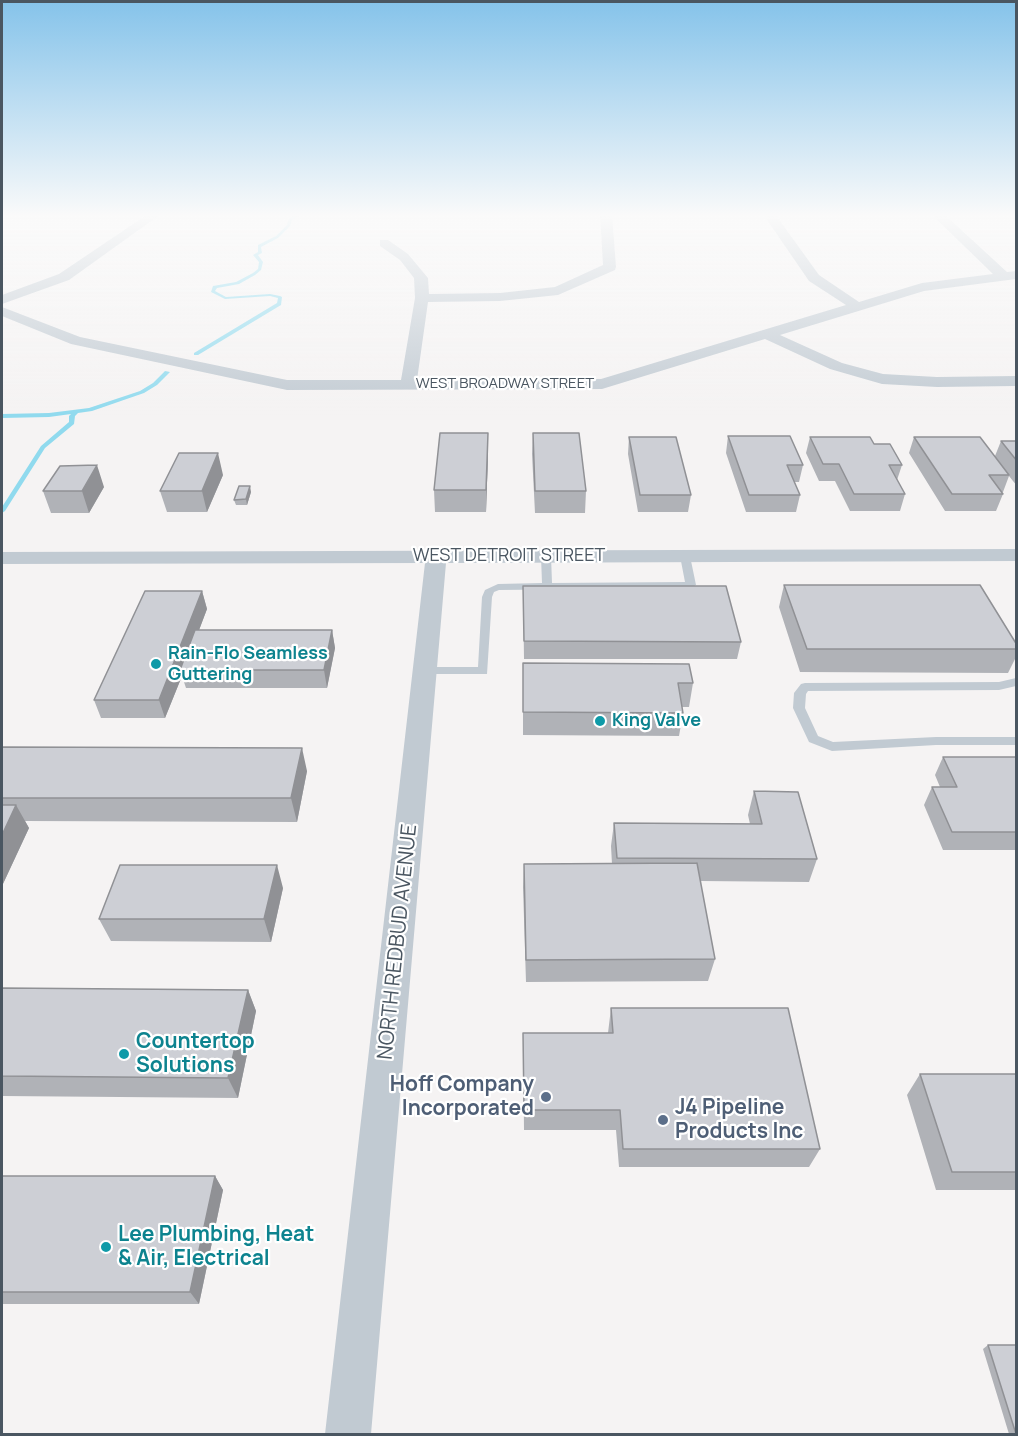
<!DOCTYPE html>
<style>
body{margin:0}
#map{position:relative;width:1018px;height:1436px;overflow:hidden;background:#f5f3f3;font-family:Manrope,sans-serif}
canvas{display:block}
.frame{position:absolute;inset:0;border:3px solid #4a5661;pointer-events:none}
</style>
<div id="map">
<canvas width="1018" height="1436"></canvas>
<div class="frame"></div>
</div>
<script>
const g = document.querySelector('canvas').getContext('2d');
g.lineJoin = 'round';
const shape = rows => new Path2D(rows.map(r => 'M' + r).join(''));
function fill(path, color) { g.fillStyle = color; g.fill(path, 'evenodd'); }
function trace(path, color, width, dash) { g.strokeStyle = color; g.lineWidth = width; g.lineCap = dash ? 'butt' : 'round'; g.setLineDash(dash || []); g.stroke(path); }
function write(font, color, halo, rows, align = 'center') {
  g.font = font + ' Manrope,sans-serif'; g.lineWidth = 4.5; g.setLineDash([]); g.textBaseline = 'middle'; g.strokeStyle = halo; g.fillStyle = color; for (const [text, x, y, turn = 0] of rows) {
    g.save(); g.translate(x, y); g.rotate((+turn || 0) * Math.PI / 180); g.textAlign = isNaN(turn) ? turn : align; if (halo) g.strokeText(text, 0, 0); g.fillText(text, 0, 0); g.restore();
  }
}
const stream = shape([
 [298,214,303,214,292,220,290,226,278,238,261,247,262,253,258,255,263,262,261,270,255,275,239,284,217,288,215,291,226,297,270,294,280,296,282,297,281,305,198,355,194,355,194,353,277,303,278,298,270,296,225,299,211,292,213,286,236,282,253,273,258,269,259,262,253,255,258,252,258,245,276,236,287,225,289,218,298,214],
 [165,371,170,372,157,385,144,393,92,411,78,413,75,416,74,424,45,448,5,511,2,513,2,507,41,446,69,422,69,416,71,414,49,417,2,418,2,414,49,413,89,408,140,391,153,383,165,371]
]);
const lane = shape([
 [546,553,551,556,552,583,685,582,680,556,685,553,690,556,696,585,691,588,499,590,494,592,492,597,487,674,421,674,419,671,421,668,425,667,478,667,482,597,485,590,498,584,542,583,541,556,546,553],
 [1016,678,1016,686,999,690,808,691,806,694,805,708,818,736,833,742,936,737,1016,737,1016,745,936,745,832,751,809,742,793,708,794,693,801,684,805,683,999,682,1016,678]
]);
const street = shape([
 [148,214,161,214,69,280,2,304,2,295,59,274,148,214],
 [600,214,612,214,616,267,615,270,558,295,500,301,428,302,417,380,601,379,846,305,809,281,763,214,775,214,819,275,859,302,922,283,993,274,931,214,944,214,1007,272,1016,271,1016,279,924,291,780,335,842,363,883,374,937,377,1016,376,1016,386,937,387,882,384,830,369,765,339,602,389,287,390,71,344,2,316,2,307,80,337,287,380,401,380,415,298,414,278,400,260,380,246,380,240,388,240,408,254,428,278,429,294,500,293,555,287,603,265,600,214],
 [1016,549,1016,561,446,563,371,1434,325,1434,425,563,2,564,2,552,1016,549]
]);
const wall = shape([
 [488,433,488,454,486,512,435,512,434,490],
 [533,433,586,491,585,513,535,513,532,454],
 [728,436,803,465,799,482,794,482,800,495,796,512,746,512,726,453],
 [629,437,691,495,688,512,638,512,628,454],
 [810,437,902,465,897,480,905,494,900,511,850,511,835,481,819,481,806,453],
 [914,437,995,456,1001,441,1017,441,1017,486,1009,476,1003,492,1001,492,1003,494,996,511,945,511,909,453],
 [223,475,207,512,167,512,160,491],
 [104,487,89,513,51,513,43,491],
 [251,492,247,505,236,505,234,500],
 [784,585,1017,645,1017,655,1008,673,800,672,779,607],
 [523,586,741,642,737,659,524,659],
 [202,591,207,609,199,630,332,630,335,648,327,688,186,688,182,676,165,718,101,718,94,700],
 [523,663,693,683,689,707,682,707,683,713,679,736,523,735],
 [2,747,307,771,297,822,25,821,29,828,2,886],
 [943,757,1017,757,1017,850,943,850,924,805,932,787,940,787,935,775],
 [754,791,817,859,809,882,700,881,715,959,708,981,526,982,523,887,524,864,612,864,611,846,614,823,750,824,748,815],
 [283,888,271,942,111,941,99,919],
 [2,988,248,990,256,1011,238,1098,2,1096],
 [611,1008,820,1149,809,1167,619,1167,616,1130,524,1130,523,1033,608,1033],
 [920,1074,1017,1074,1017,1190,936,1190,907,1095],
 [2,1176,215,1176,223,1190,199,1304,2,1304],
 [988,1345,1017,1434,1009,1434,983,1349]
]);
const shadedWall = shape([
 [488,433,488,454,486,512,486,490],
 [218,453,223,475,207,512,202,491],
 [97,465,104,487,89,513,82,491],
 [250,486,251,492,247,505,246,499],
 [202,591,207,609,184,670,180,670,182,676,165,718,159,700],
 [332,630,335,648,327,688,324,670],
 [302,748,307,771,297,822,291,798],
 [16,805,29,828,2,886,2,835],
 [277,865,283,888,271,942,264,919],
 [248,990,256,1011,238,1098,228,1078],
 [215,1176,223,1190,199,1304,190,1292]
]);
const building = shape([
 [440,433,488,433,486,490,434,490,440,433],
 [533,433,579,433,586,491,535,491,533,433],
 [728,436,790,436,803,465,787,465,800,495,749,495,728,436],
 [629,437,676,437,691,495,640,495,629,437],
 [810,437,870,437,874,444,890,444,902,465,889,465,905,494,854,494,839,464,823,464,810,437],
 [914,437,980,437,1009,475,989,475,1003,494,952,494,914,437],
 [1001,441,1017,441,1017,461,1001,441],
 [179,453,218,453,202,491,160,491,179,453],
 [97,465,82,491,43,491,60,466,97,465],
 [239,486,250,486,246,499,234,500,239,486],
 [784,585,980,585,1017,645,1017,649,807,649,784,585],
 [523,586,726,586,741,642,524,641,523,586],
 [145,591,202,591,159,700,94,700,145,591],
 [195,630,332,630,324,670,180,670,195,630],
 [523,663,689,664,693,683,678,683,683,713,523,712,523,663],
 [2,747,302,748,291,798,2,798,2,747],
 [943,757,1017,757,1017,832,952,832,932,787,957,787,943,757],
 [754,791,798,792,817,859,617,858,614,823,762,824,754,791],
 [2,805,16,805,2,835,2,805],
 [697,863,715,959,526,960,524,864,697,863],
 [120,865,277,865,264,919,99,919,120,865],
 [2,988,248,990,228,1078,2,1076,2,988],
 [611,1008,788,1008,820,1149,623,1149,620,1110,524,1110,523,1033,613,1033,611,1008],
 [920,1074,1017,1074,1017,1172,952,1172,920,1074],
 [2,1176,215,1176,190,1292,2,1292,2,1176],
 [988,1345,1017,1345,1017,1434,1016,1434,988,1345]
]);
const markers = [
 [156,664,6,"#0f9aa8"],
 [600,721,6,"#0f9aa8"],
 [124,1054,6,"#0f9aa8"],
 [546,1097,6,"#5c6f8a"],
 [663,1120,6,"#5c6f8a"],
 [106,1247,6,"#0f9aa8"]
];
const farStreetnames = [
 ["WEST BROADWAY STREET",505,384]
];
const streetNames = [
 ["WEST DETROIT STREET",509,556]
];
const cultureNames = [
 ["Rain-Flo Seamless",168,654],
 ["Guttering",168,675],
 ["King Valve",612,721]
];
const nearStreetnames = [
 ["NORTH REDBUD AVENUE",398,942,-84]
];
const nearCulturenames = [
 ["Countertop",136,1042],
 ["Solutions",136,1066],
 ["Lee Plumbing, Heat",118,1235],
 ["& Air, Electrical",118,1259]
];
const nearServicenames = [
 ["Hoff Company",534,1085],
 ["Incorporated",534,1109],
 ["J4 Pipeline",675,1108,"left"],
 ["Products Inc",675,1132,"left"]
];
fill(stream, '#90daee');
fill(lane, '#c1cad2');
fill(street, '#c1cad2');
fill(wall, '#b0b2b7');
fill(shadedWall, '#909195');
fill(building, '#cdcfd5');
trace(building, '#909195', 1.5);
const sky = g.createLinearGradient(0, 0, 0, 415);
sky.addColorStop(0, '#85c3ea');
sky.addColorStop(0.52, '#fafafa');
sky.addColorStop(1, '#fafafa00');
g.fillStyle = sky;
g.fillRect(0, 0, 1018, 415);
for (const [x, y, r, color] of markers) { const dot = new Path2D(); dot.arc(x, y, r, 0, 2 * Math.PI); g.fillStyle = color; g.fill(dot); trace(dot, '#fff', 2); }
write('15px', '#4a5661', '#fff', farStreetnames);
write('18px', '#4a5661', '#fff', streetNames);
write('bold 18px', '#0d838f', '#fff', cultureNames, 'left');
write('21px', '#4a5661', '#fff', nearStreetnames);
write('bold 21px', '#0d838f', '#fff', nearCulturenames, 'left');
write('bold 21px', '#4e5e75', '#fff', nearServicenames, 'right');
</script>
